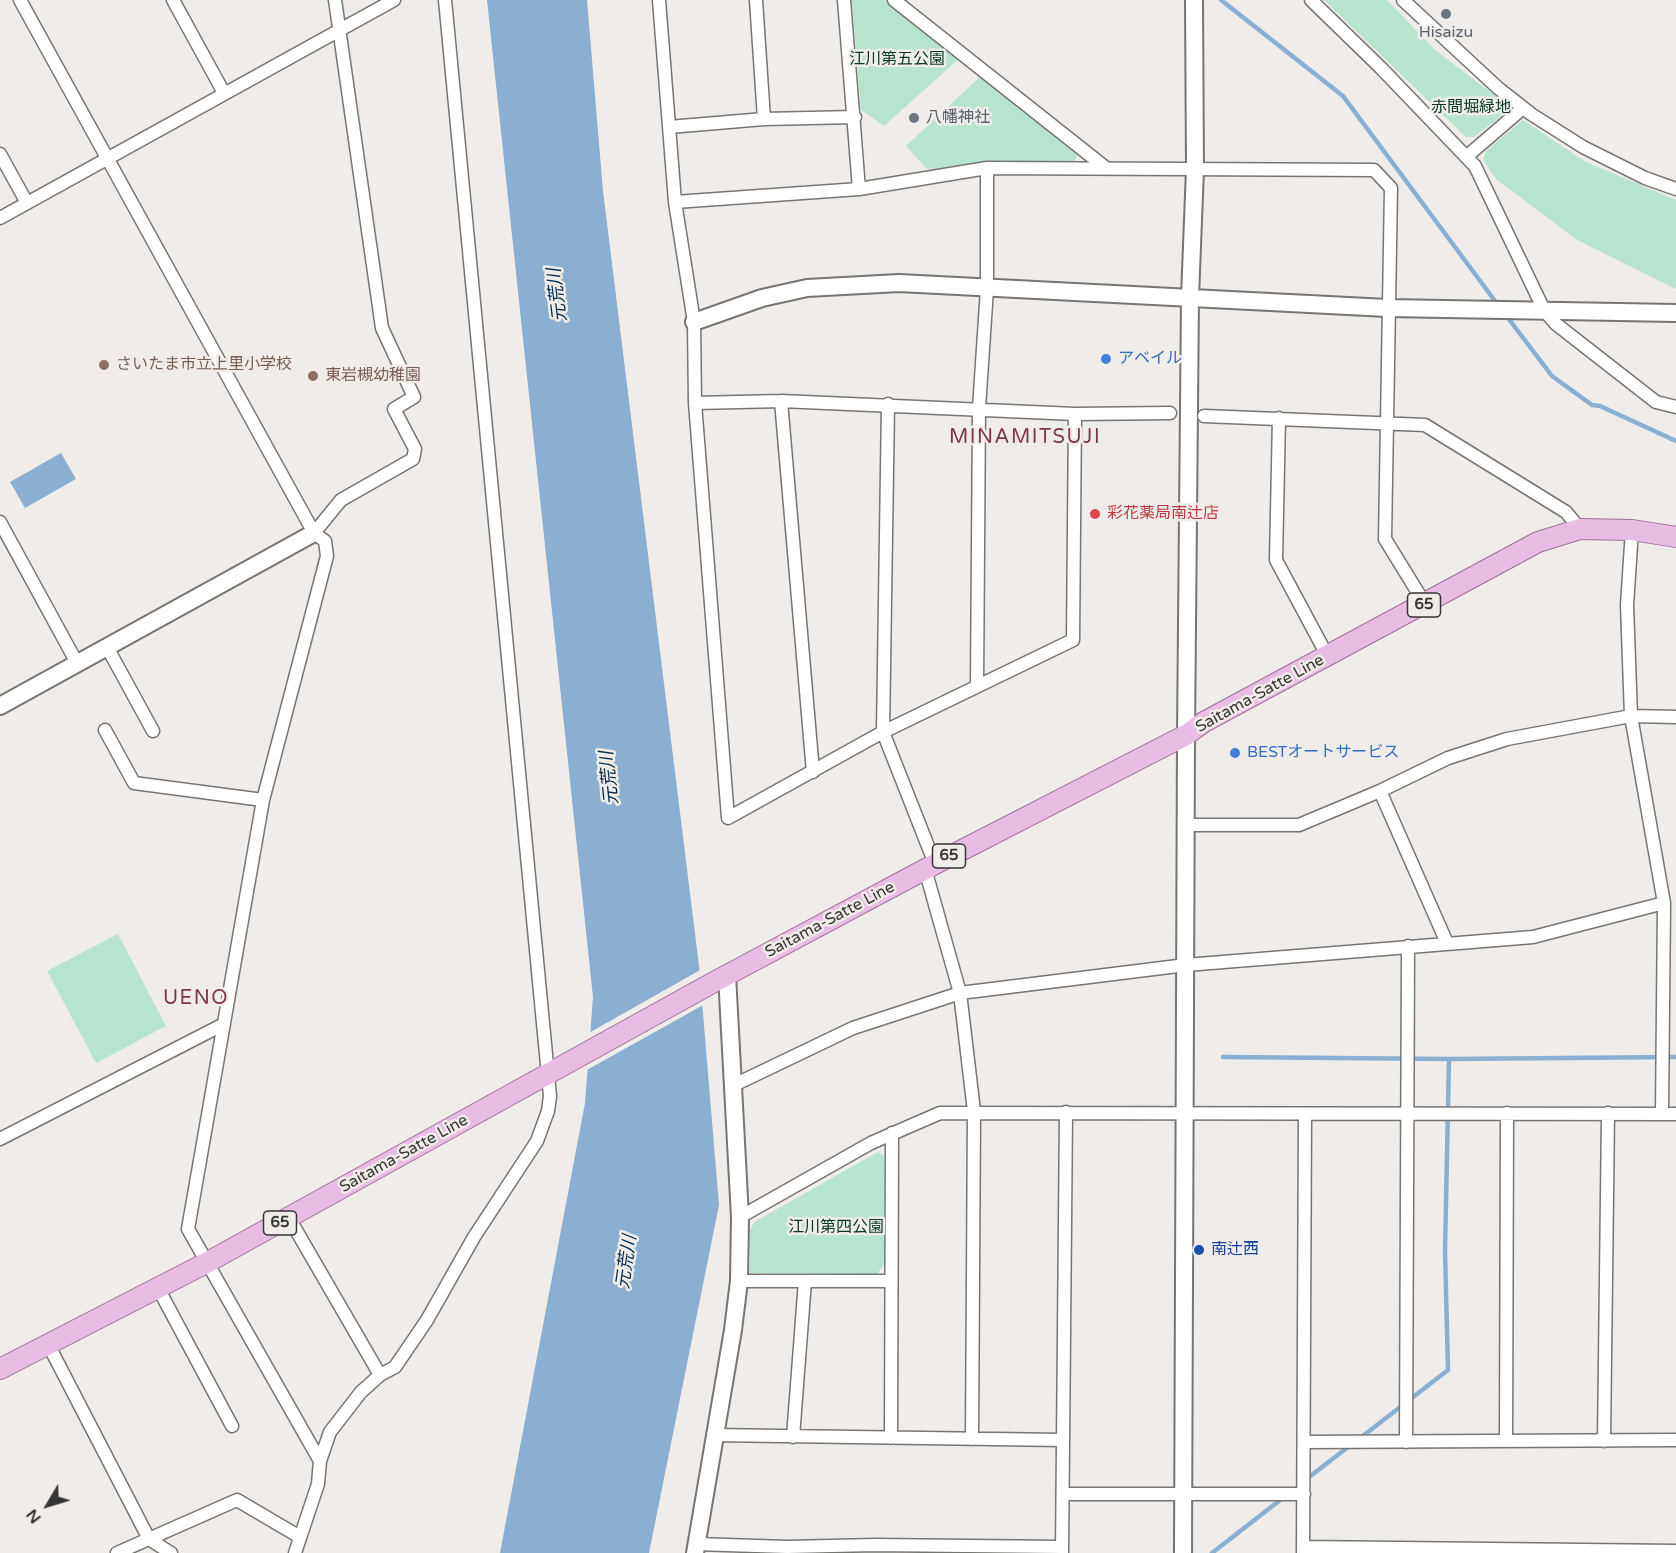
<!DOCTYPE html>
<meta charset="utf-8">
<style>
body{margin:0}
#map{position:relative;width:1676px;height:1553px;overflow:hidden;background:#efece9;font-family:"Varela Round",sans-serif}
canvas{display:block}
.north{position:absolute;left:18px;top:1475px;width:60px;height:60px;-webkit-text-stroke:4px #efece9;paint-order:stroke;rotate:232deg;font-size:16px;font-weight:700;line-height:24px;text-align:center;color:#343432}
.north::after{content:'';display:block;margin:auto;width:21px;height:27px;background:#343432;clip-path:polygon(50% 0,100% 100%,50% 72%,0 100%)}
</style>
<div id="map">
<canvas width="1676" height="1553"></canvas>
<div class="north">N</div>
</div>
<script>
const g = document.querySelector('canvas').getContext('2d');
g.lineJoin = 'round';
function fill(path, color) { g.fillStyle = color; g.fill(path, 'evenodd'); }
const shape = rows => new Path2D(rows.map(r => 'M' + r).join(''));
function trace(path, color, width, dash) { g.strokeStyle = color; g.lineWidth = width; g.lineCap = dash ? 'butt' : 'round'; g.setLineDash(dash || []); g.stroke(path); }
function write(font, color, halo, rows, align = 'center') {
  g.font = font + ' "Varela Round","Noto Sans JP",sans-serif'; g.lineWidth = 5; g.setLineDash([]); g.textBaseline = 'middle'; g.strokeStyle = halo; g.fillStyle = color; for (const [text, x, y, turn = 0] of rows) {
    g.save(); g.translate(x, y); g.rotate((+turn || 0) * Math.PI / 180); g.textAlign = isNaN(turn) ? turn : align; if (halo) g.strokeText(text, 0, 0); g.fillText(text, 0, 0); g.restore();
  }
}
const green = shape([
 [852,0,888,0,961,57,884,126,861,110],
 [1324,0,1387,0,1434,49,1511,108,1474,137,1466,137],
 [982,75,1078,152,1074,163,927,169,906,146],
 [1523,120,1586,162,1676,200,1676,289,1577,240,1496,179,1483,160,1486,151],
 [118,934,166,1026,96,1063,47,971],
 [878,1152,884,1156,884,1265,877,1274,750,1273,750,1231,754,1222]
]);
const water = shape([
 [487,0,587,0,603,191,699,966,719,1205,649,1553,500,1553,585,1103,593,997],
 [61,453,76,479,25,508,10,482]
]);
const pier = shape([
 [702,969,705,1004,585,1071,587,1034]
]);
const stream = shape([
 [1221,0,1343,96,1498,305],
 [1505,314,1552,376,1592,405,1600,406,1676,441],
 [1223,1057,1449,1059,1676,1057],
 [1359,1439,1448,1370,1445,1251,1449,1059],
 [1304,1481,1352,1444],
 [1212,1553,1284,1497]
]);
const minor = shape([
 [20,0,314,533,325,541,327,556,263,800,188,1229,320,1461],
 [173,0,224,93],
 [659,0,675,202,694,322,695,403,728,818,883,732,1073,640,1075,414],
 [756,0,764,119],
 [844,0,859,189],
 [894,0,1106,168],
 [1311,0,1381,68,1475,166,1544,310,1556,324,1656,402,1676,407],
 [1403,0,1498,88,1531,114,1583,147,1645,178,1676,189],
 [669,127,764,119,855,117],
 [0,154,27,203],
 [1466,157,1523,108],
 [675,202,859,189,987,168,1374,170,1391,188,1385,539,1425,604],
 [0,218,394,0],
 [781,401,813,772],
 [695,403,781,401,1075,414,1170,413],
 [888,404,883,732,935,864],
 [1204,416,1425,425,1566,512,1580,529],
 [1279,418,1276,560,1328,657],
 [0,522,77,663],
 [1632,530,1627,605,1631,716,1664,903,1662,1113],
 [314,533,341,500,413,459,415,449,394,409,414,397,382,328,335,0],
 [107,647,153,731],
 [977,686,979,408,987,289,987,168],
 [105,730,134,783,263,800],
 [1380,791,1447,943],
 [1187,825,1299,825,1380,791,1448,758,1507,739,1631,716,1676,717],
 [925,869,960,993,974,1111,972,1439],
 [734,1085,853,1028,960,993,1186,965,1533,937,1664,903],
 [0,1139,224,1024],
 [740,1217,871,1143,940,1113,1676,1114],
 [289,1218,380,1375],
 [739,1281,890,1281],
 [158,1288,232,1426],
 [48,1344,149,1539,171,1553],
 [713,1435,1063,1440],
 [793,1437,805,1281],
 [891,1438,892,1133],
 [1506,1441,1507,1113],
 [1604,1441,1608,1113],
 [1305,1442,1676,1440],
 [1406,1442,1408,946],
 [1064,1494,1304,1494],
 [696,1544,787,1547,875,1545,1062,1547],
 [1303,1547,1676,1551],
 [117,1553,237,1500,300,1537],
 [295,1553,318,1484,320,1461,330,1432,361,1392,380,1375,395,1367,427,1320,474,1237,537,1141,548,1111,550,1096,445,0],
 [1062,1553,1066,1112],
 [1303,1553,1305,1114]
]);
const tertiary = shape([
 [694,322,762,298,807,288,899,283,1387,308,1676,313],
 [0,706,314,533],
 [695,1553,733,1330,739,1281,740,1217,727,975],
 [1183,1553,1186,735,1190,297,1195,169,1194,0]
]);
const primary = shape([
 [0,1369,208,1262,714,982,935,864,1186,735,1204,722,1538,542,1580,529,1632,530,1676,537]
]);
const markers = [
 [1446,14,6,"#6b7280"],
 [914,118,6,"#6b7280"],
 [1106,359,6,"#3f7fe0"],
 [104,365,6,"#8d6e63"],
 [313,376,6,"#8d6e63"],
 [1095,514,6,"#e0444e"],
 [1235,753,6,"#3f7fe0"],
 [1199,1250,6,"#1a4fb4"]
];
const shields = [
 [1424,605,33],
 [949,856,33],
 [280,1223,33]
];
const shieldNames = [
 ["65",1424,605],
 ["65",949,856],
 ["65",280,1223]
];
const worshipNames = [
 ["Hisaizu",1446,33],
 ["八幡神社",926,118,"left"]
];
const parkNames = [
 ["江川第五公園",897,60],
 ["赤間堀緑地",1471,108],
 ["江川第四公園",836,1228]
];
const shopNames = [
 ["アベイル",1118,359],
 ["BESTオートサービス",1247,753]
];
const educationNames = [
 ["さいたま市立上里小学校",116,365],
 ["東岩槻幼稚園",325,376]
];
const healthNames = [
 ["彩花薬局南辻店",1107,514]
];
const streetNames = [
 ["Saitama-Satte Line",1260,694,-29],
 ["Saitama-Satte Line",830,920,-28],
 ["Saitama-Satte Line",404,1154,-29]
];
const transitNames = [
 ["南辻西",1211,1250]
];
const waterNames = [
 ["元荒川",558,295,-97],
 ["元荒川",610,778,-96],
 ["元荒川",627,1262,-82]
];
const quarterNames = [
 ["MINAMITSUJI",1025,438],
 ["UENO",196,999]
];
fill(green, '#b7e4cf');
fill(water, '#8bafd1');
fill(pier, '#efece9');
trace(stream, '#8bafd1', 4.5);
trace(minor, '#777571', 15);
trace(tertiary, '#777571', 20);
trace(primary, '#a07099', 22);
trace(minor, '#fff', 12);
trace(tertiary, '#fff', 16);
trace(primary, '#e9bce3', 20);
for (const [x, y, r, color] of markers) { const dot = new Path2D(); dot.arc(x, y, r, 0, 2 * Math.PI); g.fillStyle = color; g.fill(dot); trace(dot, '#efece9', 2); }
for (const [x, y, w] of shields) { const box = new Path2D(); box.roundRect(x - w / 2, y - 12, w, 24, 4.5); g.fillStyle = '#efece9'; g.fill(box); trace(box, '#343432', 1.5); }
write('bold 15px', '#343432', null, shieldNames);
write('16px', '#5b616d', '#efece9', worshipNames);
write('16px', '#093626', '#efece9', parkNames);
write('16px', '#366cbe', '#efece9', shopNames, 'left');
write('16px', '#785e54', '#efece9', educationNames, 'left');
write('16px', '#be3a42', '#efece9', healthNames, 'left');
write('16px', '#343432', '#efece9', streetNames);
write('16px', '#164399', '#efece9', transitNames, 'left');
write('italic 18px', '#012d4d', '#efece9', waterNames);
g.letterSpacing = '1.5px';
write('20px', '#7d3647', '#efece9', quarterNames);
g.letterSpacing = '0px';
</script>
